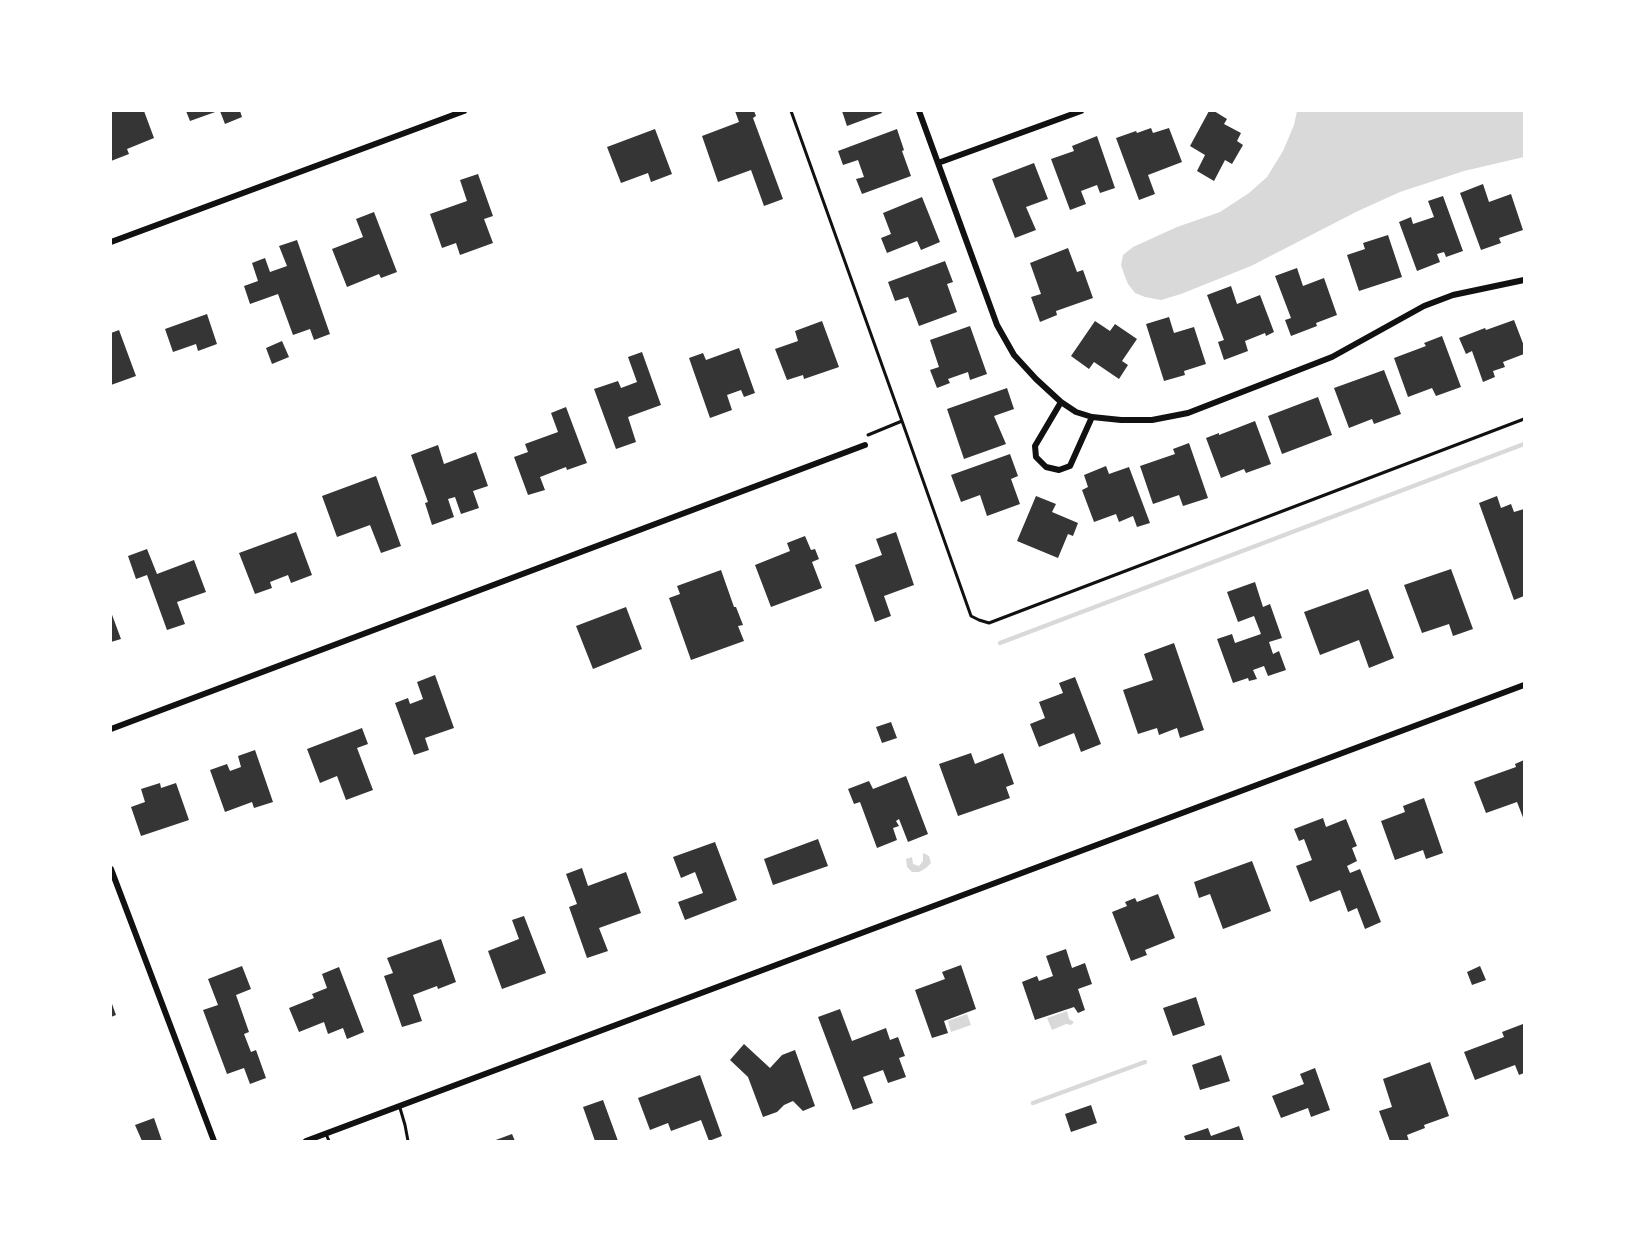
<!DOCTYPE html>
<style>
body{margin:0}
#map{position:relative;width:1635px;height:1252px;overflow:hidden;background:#fff;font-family:"Source Sans 3",sans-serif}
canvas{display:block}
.frame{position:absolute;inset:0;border:112px solid #fff;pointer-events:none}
</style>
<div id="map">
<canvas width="1635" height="1252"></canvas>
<div class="frame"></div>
</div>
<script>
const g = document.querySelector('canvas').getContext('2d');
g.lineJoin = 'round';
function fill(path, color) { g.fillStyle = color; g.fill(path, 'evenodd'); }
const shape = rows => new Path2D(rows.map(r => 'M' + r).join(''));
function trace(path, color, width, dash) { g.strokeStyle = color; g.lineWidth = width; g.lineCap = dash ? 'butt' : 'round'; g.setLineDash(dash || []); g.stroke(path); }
const water = shape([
 [1297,111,1524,111,1524,157,1464,171,1400,192,1356,212,1251,266,1181,294,1161,300,1145,297,1135,293,1128,284,1124,274,1121,265,1123,255,1133,247,1177,227,1220,212,1249,193,1267,177,1283,151,1294,125],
 [923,853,929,856,931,863,926,868,919,872,912,872,907,867,906,859,912,857,913,864,919,866,923,861],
 [1067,1011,1069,1019,1074,1022,1071,1025,1066,1024,1052,1030,1047,1018],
 [967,1014,971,1025,951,1032,948,1021]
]);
const stream = shape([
 [1000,643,1524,444],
 [1033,1103,1145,1062]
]);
const building = shape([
 [111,111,144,111,154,138,127,149,129,154,111,161],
 [186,111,218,111,190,121],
 [220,111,240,111,242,117,225,124],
 [735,111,754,111,756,116,753,118,783,199,764,206,751,170,718,182,702,136,739,122],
 [842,111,881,111,882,113,847,126],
 [1209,111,1214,111,1227,119,1224,124,1241,133,1237,141,1243,145,1232,164,1225,160,1214,181,1197,171,1205,155,1190,146],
 [1151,128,1153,133,1169,128,1182,162,1148,175,1155,194,1139,200,1116,138,1136,131,1137,133],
 [655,129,672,174,651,182,648,173,621,183,607,147],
 [897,129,904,150,902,151,911,176,862,194,856,179,864,177,858,160,843,165,838,151],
 [1097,136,1115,188,1100,193,1097,185,1081,191,1086,204,1070,210,1051,159,1074,151,1072,146],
 [1034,163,1048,199,1026,207,1036,230,1015,238,992,179],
 [478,174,493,216,484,219,493,243,460,255,456,243,442,248,430,214,467,201,460,180],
 [1483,184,1489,202,1511,194,1523,230,1499,238,1501,243,1481,250,1460,193],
 [1443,196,1463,251,1446,257,1444,252,1437,254,1440,262,1417,271,1399,222,1411,217,1413,224,1434,217,1428,201],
 [922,197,940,242,921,250,917,241,887,253,881,238,891,234,883,213],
 [374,212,397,272,381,278,379,274,347,287,332,249,363,237,356,219],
 [1388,235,1402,277,1359,291,1347,255,1365,249,1363,243],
 [297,240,330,334,314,340,310,329,293,335,278,294,250,304,244,286,258,281,252,263,265,258,270,272,287,266,279,246],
 [1068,248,1077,272,1083,270,1093,298,1056,311,1057,315,1040,322,1031,297,1041,294,1030,263],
 [945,261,953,282,947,284,957,312,919,326,908,297,895,301,888,282],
 [1297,268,1303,286,1324,278,1337,315,1316,323,1317,326,1291,336,1285,320,1291,318,1275,276],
 [1231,286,1237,304,1260,295,1274,332,1266,336,1265,333,1245,341,1248,351,1224,360,1218,342,1224,340,1207,295],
 [207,314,217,344,198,351,196,344,173,352,165,329],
 [1169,317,1174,333,1194,327,1206,364,1184,371,1185,375,1164,381,1146,324],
 [1514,320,1524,346,1524,354,1503,362,1505,367,1493,371,1495,377,1483,382,1472,351,1466,354,1459,338,1485,328,1486,330],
 [822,321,839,367,804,379,803,375,787,380,775,349,798,341,795,331],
 [1095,321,1110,331,1115,324,1137,339,1122,361,1128,365,1119,379,1094,362,1089,369,1071,356],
 [970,326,987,374,970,380,968,372,948,379,950,383,937,388,930,370,939,367,930,340],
 [119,330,136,376,111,385,111,333],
 [1442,336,1461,387,1436,396,1432,388,1408,397,1394,358,1426,346,1424,343],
 [282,341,289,357,272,364,266,348],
 [739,348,755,393,744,397,741,390,727,395,732,410,710,418,689,358,703,353,706,360],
 [642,352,661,405,628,417,636,442,616,449,594,389,618,381,621,388,637,382,628,357],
 [1384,370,1401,414,1374,424,1372,419,1349,428,1334,388],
 [1007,388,1014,409,994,416,1006,444,964,459,947,409],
 [1318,397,1332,435,1282,454,1268,416],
 [566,407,587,463,567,470,566,467,540,477,545,490,528,495,514,457,528,452,525,444,558,432,551,413],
 [1255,421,1271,464,1246,473,1244,469,1221,478,1206,438,1219,433,1219,435],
 [1189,443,1208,498,1183,506,1179,495,1153,504,1140,466,1175,454,1173,449],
 [438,445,444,464,476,452,488,486,473,491,479,508,461,514,455,497,448,499,454,517,432,525,425,503,428,502,411,455],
 [1010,454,1018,476,1011,479,1020,504,987,516,980,495,961,502,951,475],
 [1106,466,1109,474,1129,467,1150,523,1137,527,1133,516,1119,522,1116,514,1094,522,1082,490,1088,487,1084,475],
 [376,476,401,546,381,553,370,525,337,537,322,496],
 [1036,496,1056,504,1052,512,1078,523,1073,536,1068,534,1058,558,1017,541],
 [1497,496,1501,508,1511,504,1514,512,1524,509,1524,596,1514,600,1479,503],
 [296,532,312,575,291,583,288,575,270,582,272,588,255,594,239,553],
 [896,532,914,585,884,596,891,616,875,622,855,565,882,555,876,539],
 [805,536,811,550,815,549,819,559,812,562,822,588,771,607,755,565,790,551,787,543],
 [147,549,157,574,194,560,206,592,177,602,185,624,167,630,147,575,136,579,128,556],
 [1451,569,1473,629,1453,636,1449,624,1422,633,1404,585],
 [721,570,734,607,736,607,743,625,738,626,744,641,691,660,669,598,680,594,677,586],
 [1255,582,1263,607,1270,604,1282,638,1269,642,1273,654,1279,651,1286,670,1268,676,1264,666,1253,670,1257,679,1249,681,1248,678,1233,683,1217,639,1232,634,1235,643,1261,634,1254,616,1238,622,1227,592],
 [1368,589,1394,658,1369,668,1359,640,1320,655,1304,612],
 [626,607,642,649,593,669,576,626],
 [111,612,121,639,111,642],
 [1174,643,1204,730,1180,738,1177,728,1159,735,1157,728,1138,734,1123,690,1153,680,1144,654],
 [435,675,454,728,425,738,429,750,414,755,395,703,408,698,410,704,423,699,417,682],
 [1075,677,1101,744,1081,752,1074,733,1039,747,1030,724,1045,718,1039,702,1063,693,1059,683],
 [891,722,897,738,882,743,876,727],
 [362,728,368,744,357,748,373,790,346,800,337,776,320,783,307,749],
 [255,750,273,802,254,808,252,802,225,812,210,770,227,764,230,771,241,767,238,756],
 [971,753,975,764,1003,753,1014,784,1006,787,1010,798,958,816,939,764],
 [1524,760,1524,820,1517,802,1486,813,1474,782,1516,767,1515,764],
 [906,776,928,834,908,842,899,819,896,821,899,826,893,828,897,840,877,848,860,802,854,804,848,789,869,781,873,789],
 [160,783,161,788,176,783,189,820,141,836,131,807,145,802,141,789],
 [1424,798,1443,853,1426,859,1423,850,1395,860,1381,821,1405,812,1403,806],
 [1323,818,1326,827,1346,819,1357,846,1352,848,1357,861,1347,866,1350,873,1360,869,1381,922,1365,929,1357,908,1348,912,1340,890,1310,902,1296,866,1312,860,1304,839,1299,841,1294,829],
 [818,839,828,866,773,885,764,859],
 [715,842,737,900,685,920,678,902,703,893,695,872,681,878,673,857],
 [1252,861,1271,911,1223,929,1210,894,1199,898,1194,882],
 [582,868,588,886,626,872,641,913,599,928,608,951,587,958,569,907,577,904,566,874],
 [1158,894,1175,938,1145,950,1147,955,1131,961,1112,912,1127,906,1125,902,1135,898,1137,902],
 [524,916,546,973,502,989,488,951,519,939,512,920],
 [441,939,456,982,438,989,437,986,413,995,422,1021,402,1027,384,976,393,973,387,958],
 [1066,949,1072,968,1085,963,1092,984,1078,989,1085,1010,1078,1013,1074,1007,1035,1020,1022,982,1037,976,1039,981,1053,976,1046,956],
 [961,965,976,1009,944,1021,948,1033,932,1038,915,990,945,979,942,972],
 [242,966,251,989,236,995,249,1032,244,1034,251,1052,256,1050,266,1078,250,1084,244,1068,227,1074,203,1010,218,1005,208,979],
 [1480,966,1486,980,1472,985,1467,972],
 [339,967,364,1032,347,1039,343,1028,328,1034,324,1022,299,1032,289,1008,314,998,312,994,327,988,322,974],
 [1196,997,1205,1025,1173,1036,1163,1008],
 [111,1001,116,1015,111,1017],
 [840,1009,852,1041,886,1028,890,1040,898,1037,905,1056,899,1058,906,1077,888,1083,883,1070,863,1077,873,1103,853,1110,818,1017],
 [1523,1024,1524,1073,1519,1075,1515,1065,1475,1080,1464,1052,1504,1037,1502,1032],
 [744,1044,770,1068,782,1055,795,1050,815,1106,803,1111,793,1101,784,1105,777,1112,763,1117,748,1077,730,1060],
 [1221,1055,1230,1081,1200,1090,1192,1065],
 [1430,1062,1449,1116,1424,1125,1425,1128,1407,1135,1409,1141,1390,1141,1379,1111,1392,1107,1383,1079],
 [1315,1068,1330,1110,1311,1117,1308,1108,1281,1118,1272,1096,1304,1084,1300,1074],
 [700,1075,722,1136,709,1141,701,1120,671,1131,668,1123,650,1130,638,1098],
 [603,1100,618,1141,595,1141,583,1107],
 [1091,1105,1097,1123,1071,1132,1065,1114],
 [154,1118,162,1141,142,1141,135,1125],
 [1239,1126,1244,1141,1186,1141,1184,1136,1208,1128,1211,1136],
 [512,1134,515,1141,493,1141]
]);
const path = shape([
 [791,111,902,421,971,616,979,620,989,623,1524,419],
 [868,435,902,421]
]);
const service = shape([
 [400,1108,405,1125,408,1141],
 [326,1134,329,1141]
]);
const minor = shape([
 [919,111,997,325,1014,355,1036,379,1061,402,1076,412,1092,417,1121,420,1152,420,1188,413,1332,357,1424,306,1453,295,1524,280],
 [938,163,1081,111],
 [111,242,464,111],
 [1061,402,1035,446,1036,457,1046,467,1059,470,1070,466,1092,417],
 [111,729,865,445],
 [111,869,214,1141],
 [306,1141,1524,685]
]);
fill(water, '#d9d9d9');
trace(stream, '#d9d9d9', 4.5);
fill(building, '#353535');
trace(path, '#111', 3);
trace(service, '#111', 3);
trace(minor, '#111', 6);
</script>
